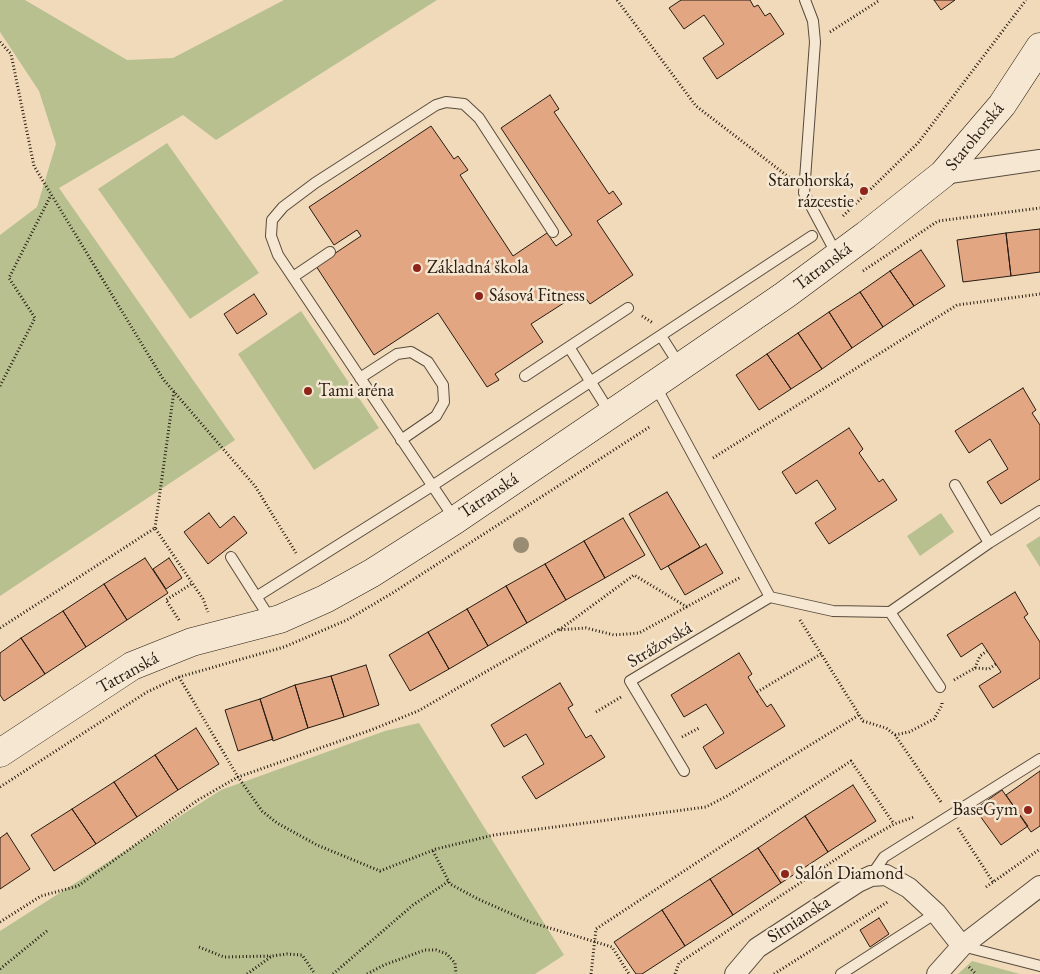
<!DOCTYPE html>
<meta charset="utf-8">
<style>
body{margin:0}
canvas{display:block;background:#f0dab9}
</style>
<canvas width="1040" height="974"></canvas>
<script>
const g = document.querySelector('canvas').getContext('2d');
g.lineJoin = 'round';
function fill(path, color) { g.fillStyle = color; g.fill(path, 'evenodd'); }
const shape = rows => new Path2D(rows.map(r => 'M' + r).join(''));
function trace(path, color, width, dash) { g.strokeStyle = color; g.lineWidth = width; g.lineCap = dash ? 'butt' : 'round'; g.setLineDash(dash || []); g.stroke(path); }
function write(font, color, halo, rows, align = 'center') {
  g.font = font + ' "EB Garamond",serif'; g.lineWidth = 5; g.setLineDash([]); g.textBaseline = 'middle'; g.strokeStyle = halo; g.fillStyle = color; for (const [text, x, y, turn = 0] of rows) {
    g.save(); g.translate(x, y); g.rotate((+turn || 0) * Math.PI / 180); g.textAlign = isNaN(turn) ? turn : align; if (halo) g.strokeText(text, 0, 0); g.fillText(text, 0, 0); g.restore();
  }
}
const green = shape([
 [0,0,25,0,127,60,173,58,284,0,437,0,216,140,183,115,59,188,235,440,0,596,0,235,37,207,56,144,39,91,0,32],
 [167,143,259,273,190,319,98,189],
 [301,311,379,428,314,470,238,354],
 [941,513,954,532,920,556,907,536],
 [1040,536,1040,567,1026,545],
 [419,723,564,955,535,974,0,974,0,931,221,790,385,731],
 [972,961,1020,974,958,974]
]);
const building = shape([
 [681,0,750,0,754,7,758,5,765,16,770,13,784,34,717,79,703,58,724,44,704,15,684,29,669,8,681,0],
 [934,0,955,0,941,10,934,0],
 [550,95,559,109,554,112,609,194,613,191,622,204,597,221,633,275,590,304,581,292,531,324,543,342,495,374,499,380,487,387,438,313,374,355,316,266,361,236,357,230,334,245,309,207,431,126,454,159,458,156,468,170,460,175,513,256,547,233,556,246,572,235,501,128,550,95],
 [1040,229,1040,272,1011,276,1006,233,1040,229],
 [1006,233,1011,276,963,282,957,240,1006,233],
 [921,250,945,286,914,306,890,271,921,250],
 [890,271,914,306,883,327,860,292,890,271],
 [860,292,883,327,852,348,829,312,860,292],
 [254,294,267,314,237,334,224,314,254,294],
 [829,312,852,348,822,369,798,333,829,312],
 [798,333,822,369,791,389,767,354,798,333],
 [767,354,791,389,759,410,736,375,767,354],
 [1023,388,1036,410,1032,413,1040,425,1040,479,1001,504,987,482,1008,469,990,439,969,453,955,431,1023,388],
 [849,428,863,449,859,453,879,482,883,479,897,500,829,544,815,523,836,509,817,480,796,494,782,472,849,428],
 [667,492,700,547,661,570,629,514,667,492],
 [209,513,220,528,234,516,247,533,208,564,184,532,209,513],
 [623,518,645,555,605,578,584,541,623,518],
 [584,541,605,578,566,600,545,564,584,541],
 [706,544,723,573,685,595,668,566,706,544],
 [145,558,168,593,127,620,104,584,145,558],
 [169,558,182,578,166,589,153,569,169,558],
 [545,564,566,600,527,623,506,586,545,564],
 [104,584,127,620,86,647,63,611,104,584],
 [506,586,527,623,488,646,467,609,506,586],
 [1015,592,1028,614,1024,617,1040,642,1040,678,993,708,979,686,1001,672,982,643,961,657,947,635,1015,592],
 [467,609,488,646,449,669,428,632,467,609],
 [63,611,86,647,45,674,21,638,63,611],
 [428,632,449,669,410,691,389,655,428,632],
 [21,638,45,674,4,701,0,695,0,653,21,638],
 [739,653,752,674,748,677,757,692,767,707,771,704,785,726,716,769,703,747,724,733,706,704,684,717,671,695,739,653],
 [366,665,379,705,344,717,331,676,366,665],
 [331,676,344,717,308,728,295,685,331,676],
 [560,683,573,705,568,708,586,738,591,735,605,757,536,799,522,777,544,764,526,734,504,747,491,725,560,683],
 [295,685,308,728,273,741,260,699,295,685],
 [260,699,273,739,238,751,225,710,260,699],
 [196,728,219,764,178,790,155,755,196,728],
 [155,755,178,790,137,817,114,782,155,755],
 [1040,771,1040,826,1031,832,1006,795,1040,771],
 [114,782,137,817,96,844,72,809,114,782],
 [853,785,876,821,828,852,805,816,853,785],
 [1002,790,1028,826,1001,845,975,809,1002,790],
 [72,809,96,844,54,871,31,835,72,809],
 [805,816,828,852,781,883,758,848,805,816],
 [7,833,30,869,0,889,0,838,7,833],
 [758,848,781,883,733,915,710,879,758,848],
 [710,879,733,915,685,946,662,910,710,879],
 [662,910,685,946,642,974,636,974,614,942,662,910],
 [879,918,889,934,870,947,860,930,879,918]
]);
const path = shape([
 [617,0,696,106,790,178],
 [830,32,880,0],
 [0,42,11,54,34,166,163,379,255,486,296,553],
 [843,216,918,143,1026,0],
 [863,271,938,221,1040,208],
 [642,316,653,323],
 [0,386,35,318,9,278,51,195],
 [713,458,957,305,1040,294],
 [155,528,174,391],
 [179,620,166,600,193,583],
 [800,620,863,721,886,728,895,735,941,802],
 [0,628,155,528,203,599,208,612],
 [559,630,634,575,687,607],
 [975,668,980,656,987,651],
 [179,677,238,777,262,811,277,823,317,845,380,871,436,849,494,835,706,807,727,796,859,715],
 [954,680,975,668,989,669,996,664],
 [757,692,821,654],
 [596,712,621,697],
 [895,735,909,732,934,719,942,705,942,702],
 [682,737,699,728],
 [0,787,147,692,179,677,284,647,347,620,394,592,651,426],
 [958,828,993,882],
 [433,851,450,884,478,899,530,922,612,947,629,974],
 [986,887,1040,849],
 [0,922,41,896,78,886,198,800,238,777,371,730,418,711,558,630,586,628,614,635,639,633,741,577],
 [199,947,224,957,271,956],
 [969,967,976,974],
 [0,969,48,930],
 [247,974,272,956,287,954,302,955,315,974],
 [333,974,413,905,449,881],
 [367,974,384,965,425,950,436,950,447,954,455,963,456,974],
 [591,974,596,929,851,761,894,824],
 [675,974,679,963,856,846,894,824,914,817],
 [774,974,889,901]
]);
const lane = shape([
 [805,0,813,21,815,42,804,193,837,255],
 [293,277,330,252],
 [661,336,680,366],
 [569,347,610,413],
 [525,376,628,308],
 [360,378,397,354,411,352,428,362,443,385,444,402,436,416,401,440],
 [655,385,770,597,630,681,684,771],
 [955,485,989,543],
 [454,518,278,255,271,236,272,220,283,207,315,183,436,105,446,102,464,104,479,118,553,232],
 [231,557,271,620],
 [256,597,432,486,812,236],
 [770,597,833,611,890,612,989,543,1040,511],
 [890,612,940,687],
 [871,876,884,857,1040,759],
 [962,946,1040,966],
 [841,974,936,913]
]);
const street = shape([
 [943,174,1040,160],
 [735,974,757,948,858,882,871,876,886,875,909,888,936,913,962,946],
 [937,974,962,946,1040,886]
]);
const secondary = shape([
 [0,753,132,666,192,642,280,619,325,599,372,573,455,520,655,384,785,295,866,235,943,174,1002,105,1040,47]
]);
const trees = [
 [521,545]
];
const markers = [
 [864,191,5,"#8f2418"],
 [417,268,5,"#8f2418"],
 [479,296,5,"#8f2418"],
 [308,391,5,"#8f2418"],
 [1028,810,5,"#8f2418"],
 [785,874,5,"#8f2418"]
];
const streetNames = [
 ["Starohorská",975,137,-51],
 ["Tatranská",823,267,-37],
 ["Tatranská",489,496,-34],
 ["Strážovská",660,645,-31],
 ["Tatranská",128,673,-29],
 ["Sitnianska",799,920,-33]
];
const poiNames = [
 ["Starohorská,",854,181,"right"],
 ["rázcestie",854,202,"right"],
 ["Základná škola",427,268],
 ["Sásová Fitness",489,296],
 ["Tami aréna",318,391],
 ["BaseGym",1018,810,"right"],
 ["Salón Diamond",795,874]
];
fill(green, '#b8c090');
fill(building, '#e2a782');
trace(building, '#271b12', 1);
trace(lane, '#594b3c', 12);
trace(street, '#594b3c', 22);
trace(secondary, '#271b12', 29);
trace(path, '#271b12', 3, [1, 2.5]);
trace(lane, '#f5e7d2', 10);
trace(street, '#f5e7d2', 20);
trace(secondary, '#f5e7d2', 28);
g.fillStyle = '#998c72';
for (const [x, y] of trees) { g.beginPath(); g.arc(x, y, 8, 0, 2 * Math.PI); g.fill(); }
for (const [x, y, r, color] of markers) { const dot = new Path2D(); dot.arc(x, y, r, 0, 2 * Math.PI); g.fillStyle = color; g.fill(dot); trace(dot, '#f5e7d2', 2); }
write('18px', '#271b12', '#f5e7d2', streetNames);
write('18px', '#271b12', '#f5e7d2', poiNames, 'left');
</script>
